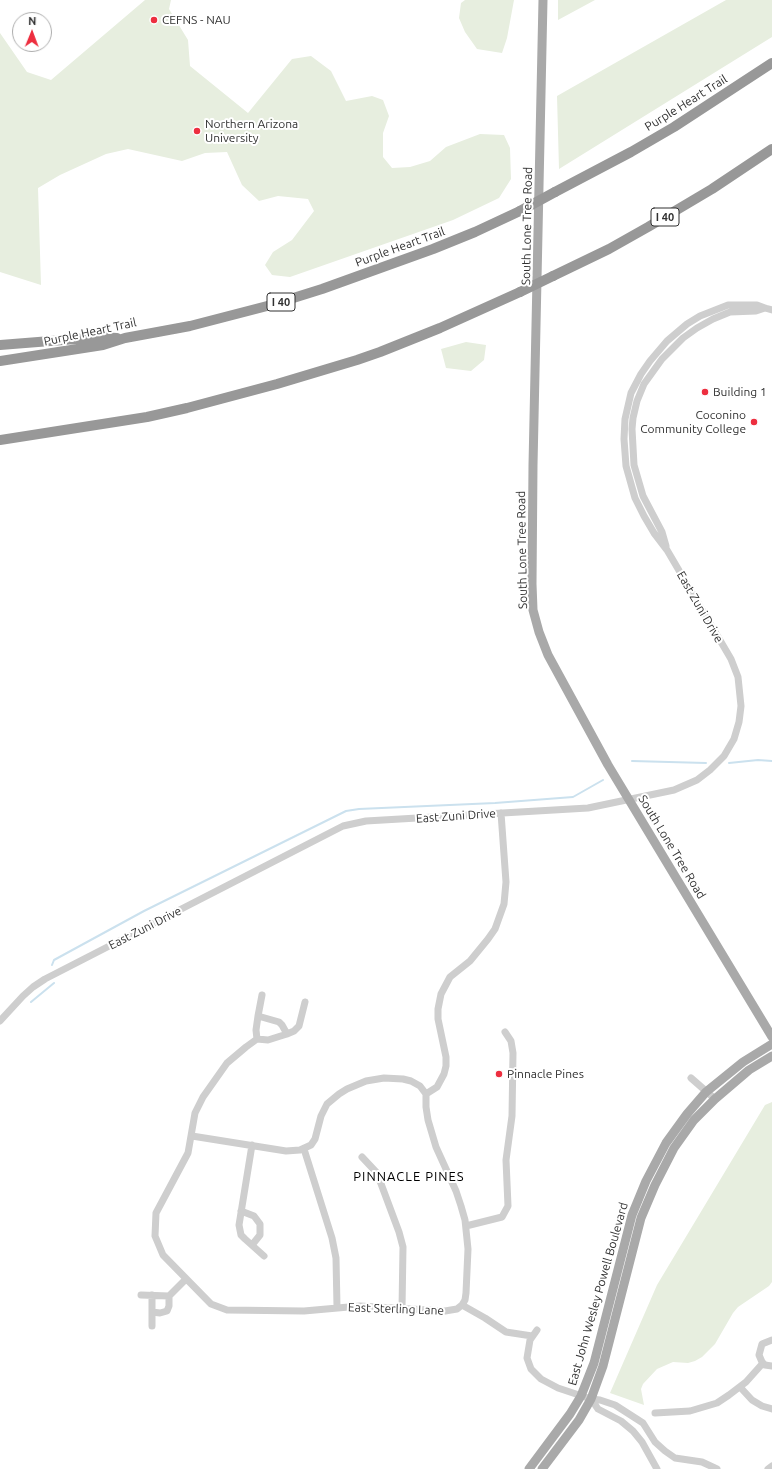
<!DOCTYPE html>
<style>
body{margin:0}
#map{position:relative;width:772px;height:1469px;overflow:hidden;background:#fff;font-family:Ubuntu,sans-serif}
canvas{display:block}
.north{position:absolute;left:12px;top:12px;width:40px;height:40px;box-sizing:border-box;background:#fff;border:1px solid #adadad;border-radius:50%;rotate:1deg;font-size:11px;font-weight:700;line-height:16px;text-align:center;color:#313131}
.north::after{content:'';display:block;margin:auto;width:14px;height:18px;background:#ed2e3f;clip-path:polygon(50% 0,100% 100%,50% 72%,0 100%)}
</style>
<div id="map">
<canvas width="772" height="1469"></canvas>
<div class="north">N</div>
</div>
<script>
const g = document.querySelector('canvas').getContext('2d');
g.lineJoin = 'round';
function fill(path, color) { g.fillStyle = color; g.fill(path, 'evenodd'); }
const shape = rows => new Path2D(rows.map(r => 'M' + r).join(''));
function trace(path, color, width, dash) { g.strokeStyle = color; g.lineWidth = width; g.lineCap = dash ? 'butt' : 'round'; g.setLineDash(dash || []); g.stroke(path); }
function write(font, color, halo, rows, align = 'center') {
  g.font = font + ' Ubuntu,sans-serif'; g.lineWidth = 4; g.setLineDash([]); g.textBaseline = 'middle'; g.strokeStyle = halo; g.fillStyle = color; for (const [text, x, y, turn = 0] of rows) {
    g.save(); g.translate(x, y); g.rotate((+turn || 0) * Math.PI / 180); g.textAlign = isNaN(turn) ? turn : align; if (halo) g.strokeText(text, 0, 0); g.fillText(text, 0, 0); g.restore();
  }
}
const green = shape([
 [145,0,171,0,169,9,188,40,190,66,248,113,292,59,311,56,331,71,346,101,372,96,383,100,389,116,383,133,383,157,392,168,410,167,430,161,446,147,480,134,504,135,510,148,511,179,499,198,453,220,290,277,272,275,265,265,273,252,292,240,314,211,308,199,278,196,259,201,242,185,227,152,205,153,182,161,128,149,106,154,60,175,38,188,41,285,0,272,0,33,27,72,51,80],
 [465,0,514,0,507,38,502,53,477,49,465,32,459,18,461,3],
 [558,0,595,0,558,20],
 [726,0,772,0,772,37,559,169,557,96],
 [466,342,486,345,484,360,471,371,446,368,441,349],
 [772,1102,772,1282,769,1286,738,1307,733,1313,715,1344,702,1357,695,1361,688,1363,673,1362,657,1369,643,1384,641,1389,644,1405,610,1393,657,1285,765,1105]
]);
const stream = shape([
 [632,761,706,763],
 [729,763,758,760,772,761],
 [52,965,54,960,144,911,346,811,359,809,495,803,573,797,603,780],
 [31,1002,54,983]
]);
const minor = shape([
 [666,546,662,532,643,496,634,465,632,429,633,418,637,401,644,384,662,359,683,338,697,328,713,319,730,312,756,311,765,308],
 [258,1016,262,995],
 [0,1021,23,996,33,987,45,979,343,826,366,821,588,808,674,790,697,780,710,770,724,756,734,739,739,722,741,706,738,677,731,659,667,550,654,533,644,516,635,498,626,466,624,439,625,419,631,393,641,374,650,361,667,341,687,324,700,316,728,305,757,305,765,308,772,310],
 [287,1034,294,1031,299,1026,305,1002],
 [691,1078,715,1099],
 [426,1094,437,1087,444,1074,446,1066,446,1057,438,1019,438,1009,441,994,450,977,470,961,488,939,495,929,504,904,506,882,501,813],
 [192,1136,286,1151,300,1150,311,1145,315,1139,321,1116,327,1104,339,1094,347,1089,366,1081,384,1078,403,1079,411,1081,420,1086,426,1094,426,1107,428,1120,436,1147,456,1191,461,1206,465,1220,468,1249,466,1293,465,1300,462,1305,457,1309,445,1311,360,1306,304,1311,227,1310,211,1304,163,1255,155,1236,156,1213,188,1153,195,1113,203,1097,227,1063,246,1047,257,1039,268,1040,287,1034,282,1025,279,1022,258,1016,256,1030,257,1039],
 [252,1145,239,1225,241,1235,245,1239,264,1256],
 [304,1149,332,1238,336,1258,337,1307],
 [362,1157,377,1173,399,1232,403,1247,402,1309],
 [241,1211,254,1216,260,1224,260,1235,252,1245],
 [466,1226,502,1217,508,1206,506,1160,512,1116,513,1053,511,1041,505,1032],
 [141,1295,169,1296,186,1279],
 [462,1305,485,1318,506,1332,532,1336],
 [152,1312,160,1313,167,1311,169,1306,169,1296],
 [152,1326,152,1295],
 [537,1330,530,1340,527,1358,531,1369,541,1379,558,1388,591,1399,600,1400,615,1405,643,1423,655,1442,665,1451,675,1458,702,1462,717,1469],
 [772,1340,762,1344,759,1355,762,1362,765,1365,772,1366],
 [740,1387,752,1400,762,1406,772,1409],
 [591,1399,598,1409,621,1421,633,1431,642,1442,657,1469],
 [655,1413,690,1411,717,1403,729,1395,746,1382,763,1363],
 [768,1469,772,1466]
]);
const major = shape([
 [543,0,533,465,532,584,533,610,539,632,548,655,608,765,772,1037],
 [529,1469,570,1414,581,1396,594,1363,632,1215,646,1181,666,1143,687,1114,706,1092,743,1062,772,1044],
 [542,1469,579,1420,591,1399,603,1366,641,1218,655,1185,674,1148,694,1120,715,1099,749,1070,772,1056]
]);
const highway = shape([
 [555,192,631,152,674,127,772,63],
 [553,276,609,249,648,227,712,189,772,149],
 [0,345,101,337,117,338],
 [0,361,103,345,125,338,190,326,271,305,322,289,433,249,475,232,520,211],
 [0,440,147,417,187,408,277,384,357,360,380,352,440,328,520,292]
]);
const highwayBridge = shape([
 [520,211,555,192],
 [520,292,553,276]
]);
const markers = [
 [154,20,4,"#ed2e3f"],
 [197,131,4,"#ed2e3f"],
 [705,392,4,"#ed2e3f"],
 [754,422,4,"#ed2e3f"],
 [499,1074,4,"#ed2e3f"]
];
const shields = [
 [665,217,28],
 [281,302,28]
];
const shieldNames = [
 ["I 40",665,217],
 ["I 40",281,302]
];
const poiNames = [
 ["CEFNS - NAU",162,20],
 ["Northern Arizona",205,124],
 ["University",205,138],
 ["Building 1",713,392],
 ["Coconino",746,415,"right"],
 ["Community College",746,429,"right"],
 ["Pinnacle Pines",507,1074]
];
const streetNames = [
 ["Purple Heart Trail",686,103,-32],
 ["South Lone Tree Road",527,226,-89],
 ["Purple Heart Trail",400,247,-20],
 ["Purple Heart Trail",90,332,-12],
 ["South Lone Tree Road",522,550,-91],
 ["East Zuni Drive",700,607,60],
 ["East Zuni Drive",456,816,-4],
 ["South Lone Tree Road",672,847,59],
 ["East Zuni Drive",145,928,-27],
 ["East John Wesley Powell Boulevard",598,1294,-74],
 ["East Sterling Lane",396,1309,2]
];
const neighbourhoodNames = [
 ["PINNACLE PINES",409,1177]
];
fill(green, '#e7eedf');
trace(stream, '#cbe1ee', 2);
trace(minor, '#cecece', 7);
trace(major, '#a9a9a9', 9);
trace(highway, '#989898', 10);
trace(highwayBridge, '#989898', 10);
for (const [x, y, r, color] of markers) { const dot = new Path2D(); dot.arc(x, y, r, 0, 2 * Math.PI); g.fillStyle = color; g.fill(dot); trace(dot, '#fff', 1.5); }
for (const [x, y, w] of shields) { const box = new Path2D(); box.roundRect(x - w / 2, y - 9, w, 18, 3); g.fillStyle = '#fff'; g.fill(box); trace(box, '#313131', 1); }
write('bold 11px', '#313131', null, shieldNames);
write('12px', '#313131', '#fff', poiNames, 'left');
write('12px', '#313131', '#fff', streetNames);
g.letterSpacing = '1px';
write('13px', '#000', '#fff', neighbourhoodNames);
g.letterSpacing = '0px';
</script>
